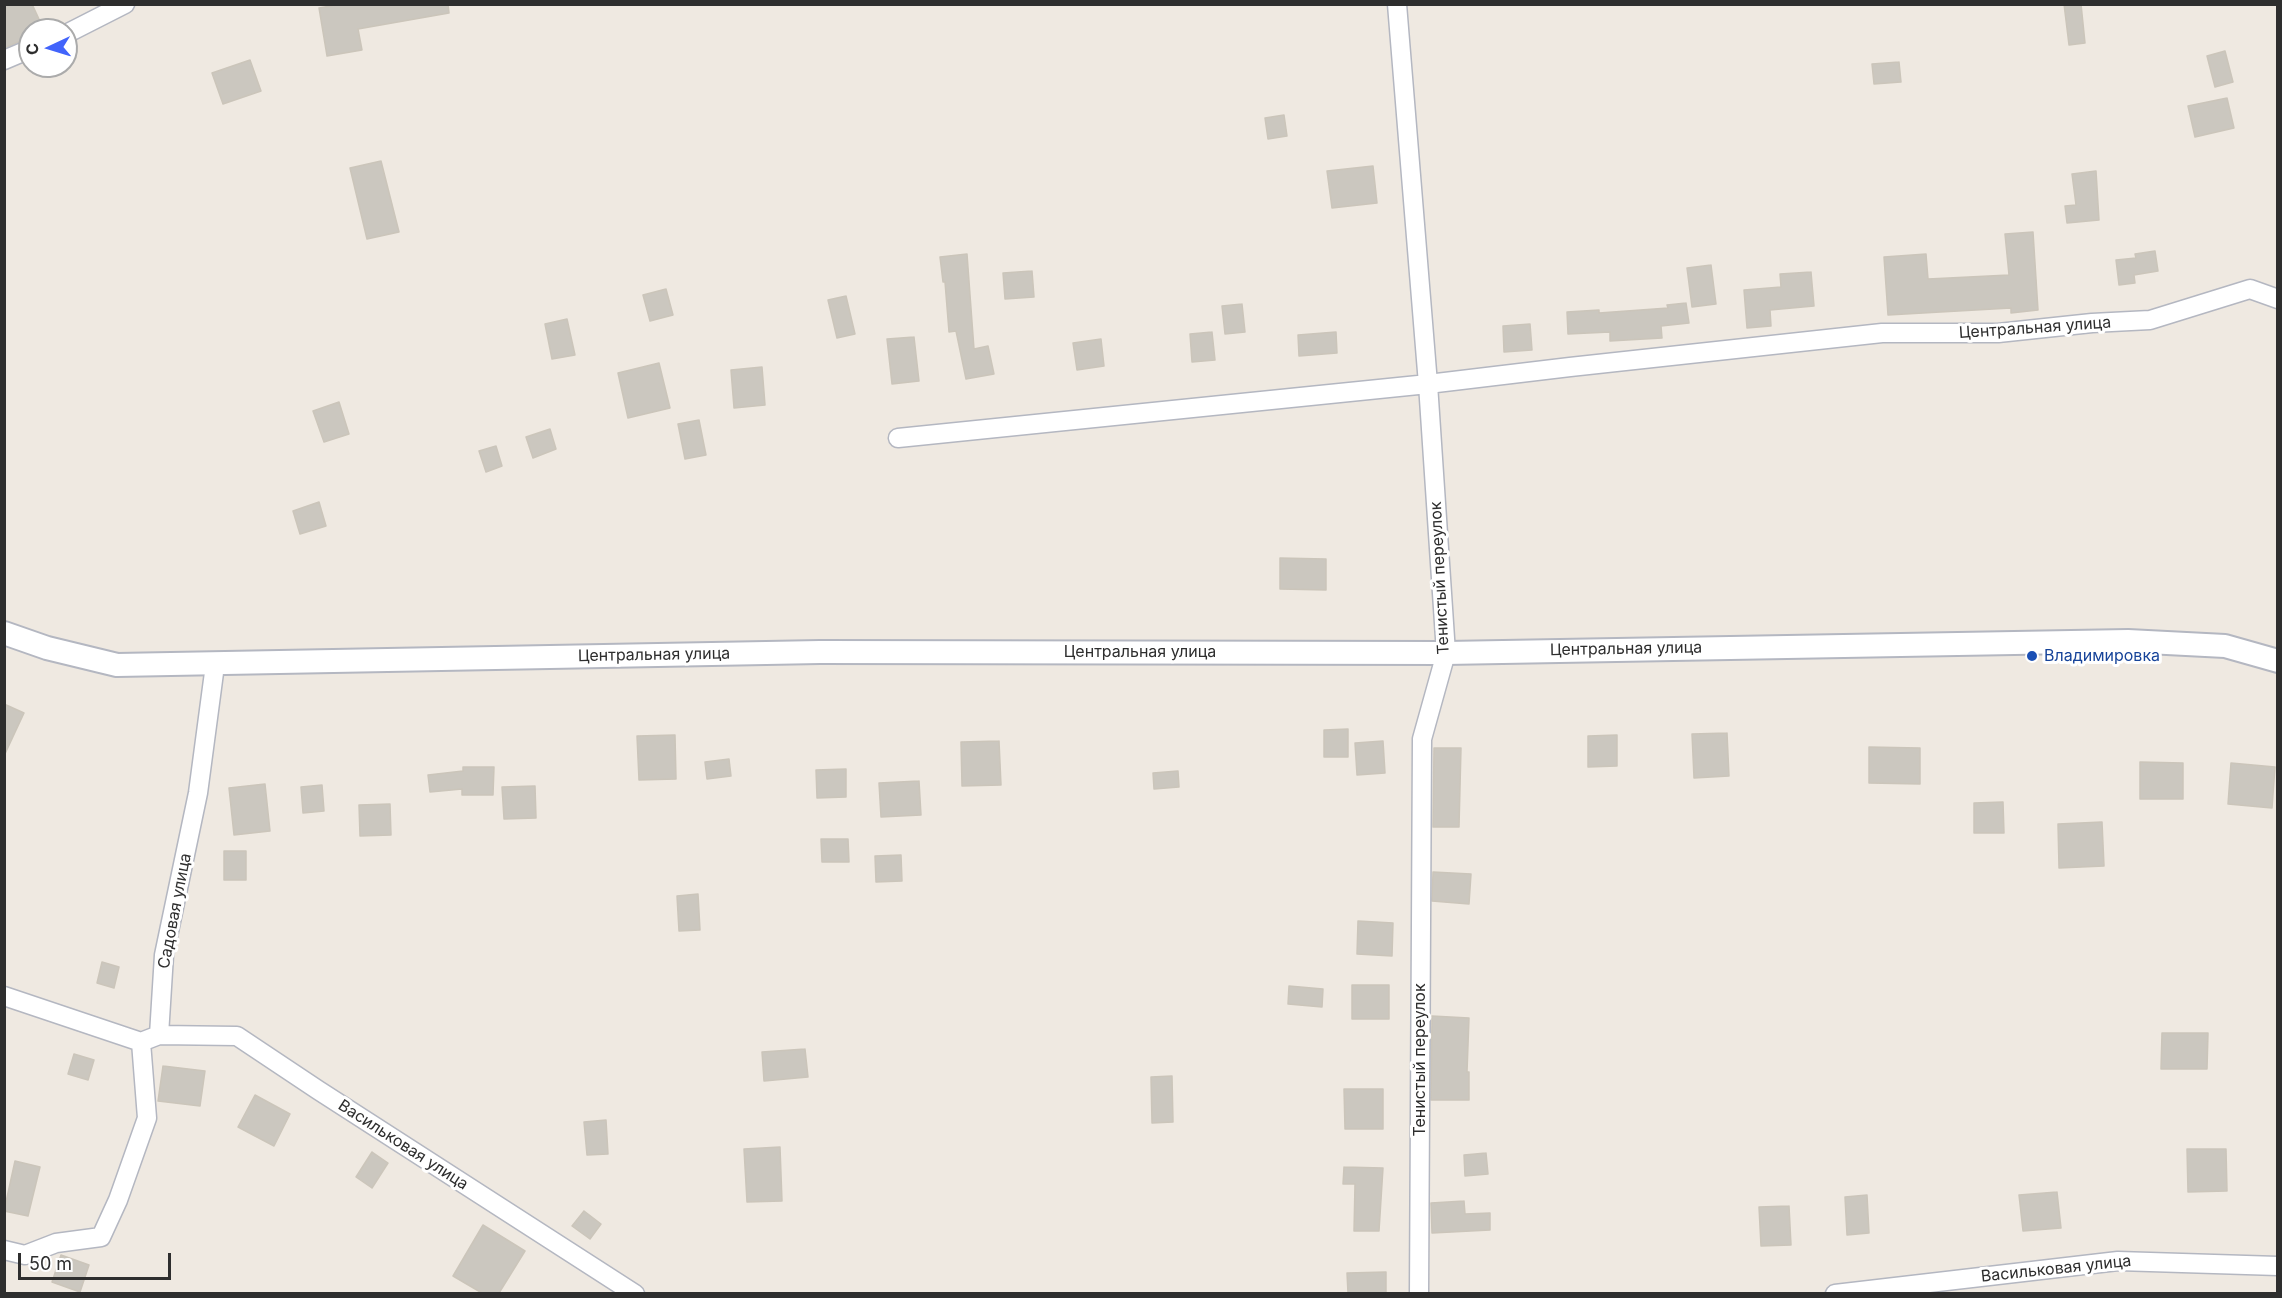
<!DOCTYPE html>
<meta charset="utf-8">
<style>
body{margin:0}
#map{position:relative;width:2282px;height:1298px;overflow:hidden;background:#efe9e1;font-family:Inter,sans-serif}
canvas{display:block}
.frame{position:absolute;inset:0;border:6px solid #2e2e2e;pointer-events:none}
.north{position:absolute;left:18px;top:18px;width:60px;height:60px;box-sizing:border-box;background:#fff;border:2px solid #ababab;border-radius:50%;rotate:266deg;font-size:16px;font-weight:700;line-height:24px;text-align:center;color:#2e2e2e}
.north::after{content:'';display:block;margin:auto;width:21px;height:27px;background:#4264fb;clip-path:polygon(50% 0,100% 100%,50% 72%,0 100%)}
.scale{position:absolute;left:18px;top:1253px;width:153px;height:27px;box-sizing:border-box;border:3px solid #2e2e2e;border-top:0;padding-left:8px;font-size:18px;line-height:21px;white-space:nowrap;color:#2e2e2e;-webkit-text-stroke:4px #fff;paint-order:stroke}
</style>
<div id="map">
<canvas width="2282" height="1298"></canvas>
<div class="frame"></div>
<div class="north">С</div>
<div class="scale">50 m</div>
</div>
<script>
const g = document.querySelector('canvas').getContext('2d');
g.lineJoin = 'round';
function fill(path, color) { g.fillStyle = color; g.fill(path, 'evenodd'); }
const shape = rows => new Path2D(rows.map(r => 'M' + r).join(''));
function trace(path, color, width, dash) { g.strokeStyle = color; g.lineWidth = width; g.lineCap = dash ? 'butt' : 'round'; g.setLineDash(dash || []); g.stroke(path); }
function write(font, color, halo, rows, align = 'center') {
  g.font = font + ' Inter,sans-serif'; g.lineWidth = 6; g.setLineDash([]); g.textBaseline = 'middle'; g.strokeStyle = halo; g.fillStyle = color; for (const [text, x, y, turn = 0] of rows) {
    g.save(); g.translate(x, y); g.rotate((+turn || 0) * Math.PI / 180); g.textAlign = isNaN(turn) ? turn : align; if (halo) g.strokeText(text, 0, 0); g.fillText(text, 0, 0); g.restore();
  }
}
const building = shape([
 [4,4,32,4,44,30,30,30,30,37,4,48,4,4],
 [342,4,448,4,449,13,358,29,362,50,327,56,319,8,342,4],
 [2064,4,2081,4,2085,43,2069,45,2064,4],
 [2225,51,2233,82,2215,87,2207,56,2225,51],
 [250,60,261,91,223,104,212,73,250,60],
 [1899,62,1901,82,1874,84,1872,64,1899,62],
 [2227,98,2234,128,2195,137,2188,106,2227,98],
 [1284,115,1287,136,1268,139,1265,118,1284,115],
 [381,161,399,232,367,239,350,168,381,161],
 [1373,166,1377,203,1332,208,1327,171,1373,166],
 [2096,171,2099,220,2067,223,2065,206,2076,205,2072,174,2096,171],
 [2033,232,2038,310,2011,313,2011,308,1888,315,1884,257,1926,254,1928,279,2009,275,2005,234,2033,232],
 [2155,251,2158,271,2134,275,2135,283,2119,285,2116,260,2136,258,2135,254,2155,251],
 [967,254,974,349,988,346,994,374,966,379,956,331,949,332,945,282,943,282,940,257,967,254],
 [1711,265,1716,304,1692,307,1687,268,1711,265],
 [1032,271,1034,297,1005,299,1003,273,1032,271],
 [1811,272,1814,306,1770,310,1771,326,1747,328,1744,290,1781,287,1780,274,1811,272],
 [666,289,673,315,650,321,643,295,666,289],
 [846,296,855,334,837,338,828,300,846,296],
 [1686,303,1689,323,1661,326,1662,338,1610,341,1610,332,1568,334,1567,312,1599,310,1599,313,1668,308,1667,305,1686,303],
 [1242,304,1245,332,1225,334,1222,306,1242,304],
 [567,319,575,355,552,359,545,324,567,319],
 [1530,324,1532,350,1504,352,1503,326,1530,324],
 [1212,332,1215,360,1192,362,1190,334,1212,332],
 [1336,332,1337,353,1299,356,1298,335,1336,332],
 [914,337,919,381,892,384,887,339,914,337],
 [1101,339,1104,366,1077,370,1073,343,1101,339],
 [659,363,670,408,628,418,618,373,659,363],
 [762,367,765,405,734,408,731,370,762,367],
 [339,402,349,434,324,442,313,411,339,402],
 [699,420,706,455,685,459,678,424,699,420],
 [550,429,556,449,533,458,526,437,550,429],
 [496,446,502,466,486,472,479,451,496,446],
 [319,502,326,526,300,534,293,511,319,502],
 [1280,558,1326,559,1326,590,1280,589,1280,558],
 [4,704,24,713,4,756,4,704],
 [1348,729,1348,757,1324,757,1324,730,1348,729],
 [1727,733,1729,776,1694,778,1692,734,1727,733],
 [675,735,676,779,639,780,637,736,675,735],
 [1617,735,1617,766,1588,767,1588,736,1617,735],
 [999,741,1001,785,962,786,961,742,999,741],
 [1383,741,1385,773,1357,775,1355,743,1383,741],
 [1869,747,1920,748,1920,784,1869,783,1869,747],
 [1434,748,1461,748,1459,827,1433,827,1434,748],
 [729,759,731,776,707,779,705,762,729,759],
 [2140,762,2183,763,2183,799,2140,799,2140,762],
 [2231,763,2275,767,2272,808,2228,804,2231,763],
 [463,767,494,767,493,795,462,795,462,789,430,792,428,775,463,771,463,767],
 [846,769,846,797,817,798,816,770,846,769],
 [1178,771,1179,787,1154,789,1153,773,1178,771],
 [919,781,921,815,881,817,879,783,919,781],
 [265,784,270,831,234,835,229,788,265,784],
 [322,785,324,811,303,813,301,787,322,785],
 [535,786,536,818,504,819,502,787,535,786],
 [2003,802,2004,833,1974,833,1974,803,2003,802],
 [390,804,391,835,360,836,359,805,390,804],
 [2102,822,2104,866,2059,868,2058,824,2102,822],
 [821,839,848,839,849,862,822,862,821,839],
 [224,851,246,851,246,880,224,880,224,851],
 [901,855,902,881,876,882,875,856,901,855],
 [1433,872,1471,874,1469,904,1432,901,1433,872],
 [698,894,700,930,679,931,677,896,698,894],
 [1358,921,1393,923,1392,956,1357,954,1358,921],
 [102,962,119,967,114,988,97,983,102,962],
 [1352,985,1389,985,1389,1019,1352,1019,1352,985],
 [1289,986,1323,989,1322,1007,1288,1004,1289,986],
 [1432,1016,1469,1018,1467,1072,1469,1072,1469,1100,1431,1100,1432,1016],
 [2162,1033,2208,1033,2207,1069,2161,1069,2162,1033],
 [805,1049,808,1077,764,1081,762,1052,805,1049],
 [74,1054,94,1060,88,1080,68,1074,74,1054],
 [163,1066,205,1071,200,1106,158,1101,163,1066],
 [1172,1076,1173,1122,1152,1123,1151,1077,1172,1076],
 [1344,1089,1383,1089,1383,1129,1345,1129,1344,1089],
 [255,1095,290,1114,274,1146,238,1127,255,1095],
 [606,1120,608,1154,587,1155,584,1122,606,1120],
 [780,1147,782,1201,747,1202,744,1149,780,1147],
 [2187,1149,2226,1149,2227,1191,2188,1192,2187,1149],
 [372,1152,388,1163,372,1188,356,1177,372,1152],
 [1486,1153,1488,1174,1465,1176,1464,1155,1486,1153],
 [15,1161,40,1167,28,1216,4,1211,15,1161],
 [1344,1167,1383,1168,1379,1231,1354,1231,1355,1184,1343,1184,1344,1167],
 [2057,1192,2061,1228,2023,1231,2019,1195,2057,1192],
 [1867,1195,1869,1233,1847,1235,1845,1197,1867,1195],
 [1464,1201,1465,1214,1490,1213,1490,1230,1432,1233,1431,1203,1464,1201],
 [1789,1206,1791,1245,1761,1246,1759,1207,1789,1206],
 [584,1211,601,1224,590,1239,572,1226,584,1211],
 [483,1225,525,1251,499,1293,482,1293,453,1276,483,1225],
 [61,1255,89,1265,80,1292,52,1282,61,1255],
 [1386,1272,1386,1293,1348,1293,1347,1273,1386,1272]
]);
const minor = shape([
 [1397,4,1428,384,1446,653,1422,739,1419,1294],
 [66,34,125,4],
 [4,60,30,49],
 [898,438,1428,384,1570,367,1882,333,1998,333,2092,323,2150,320,2250,289,2278,299],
 [4,996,141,1042],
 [159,1035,237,1036,318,1090,635,1294],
 [4,1250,25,1255,56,1243,101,1237,118,1200,147,1118,141,1042,159,1035,164,955,198,793,215,665],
 [1835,1294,2118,1261,2278,1266]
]);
const tertiary = shape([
 [4,633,47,648,117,665,820,652,1446,653,2128,641,2225,646,2278,661]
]);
const markers = [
 [2032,656,6,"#1a4fb4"]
];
const streetNames = [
 ["Центральная улица",2035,328,-4],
 ["Тенистый переулок",1440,578,-93],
 ["Центральная улица",1626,649,-1],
 ["Центральная улица",1140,652],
 ["Центральная улица",654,655,-1],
 ["Садовая улица",175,911,-79],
 ["Тенистый переулок",1420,1060,-90],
 ["Васильковая улица",403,1145,33],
 ["Васильковая улица",2056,1269,-6]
];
const transitNames = [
 ["Владимировка",2044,656]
];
fill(building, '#cbc7bf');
trace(building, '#cbc5ba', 1.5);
trace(minor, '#b4b7c1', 21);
trace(tertiary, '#b4b7c1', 26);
trace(minor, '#fff', 18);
trace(tertiary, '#fff', 22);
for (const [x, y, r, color] of markers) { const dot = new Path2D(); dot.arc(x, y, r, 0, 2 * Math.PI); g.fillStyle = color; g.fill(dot); trace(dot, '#fff', 2); }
write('16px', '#2e2e2e', '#fff', streetNames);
write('16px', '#164399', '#fff', transitNames, 'left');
</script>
